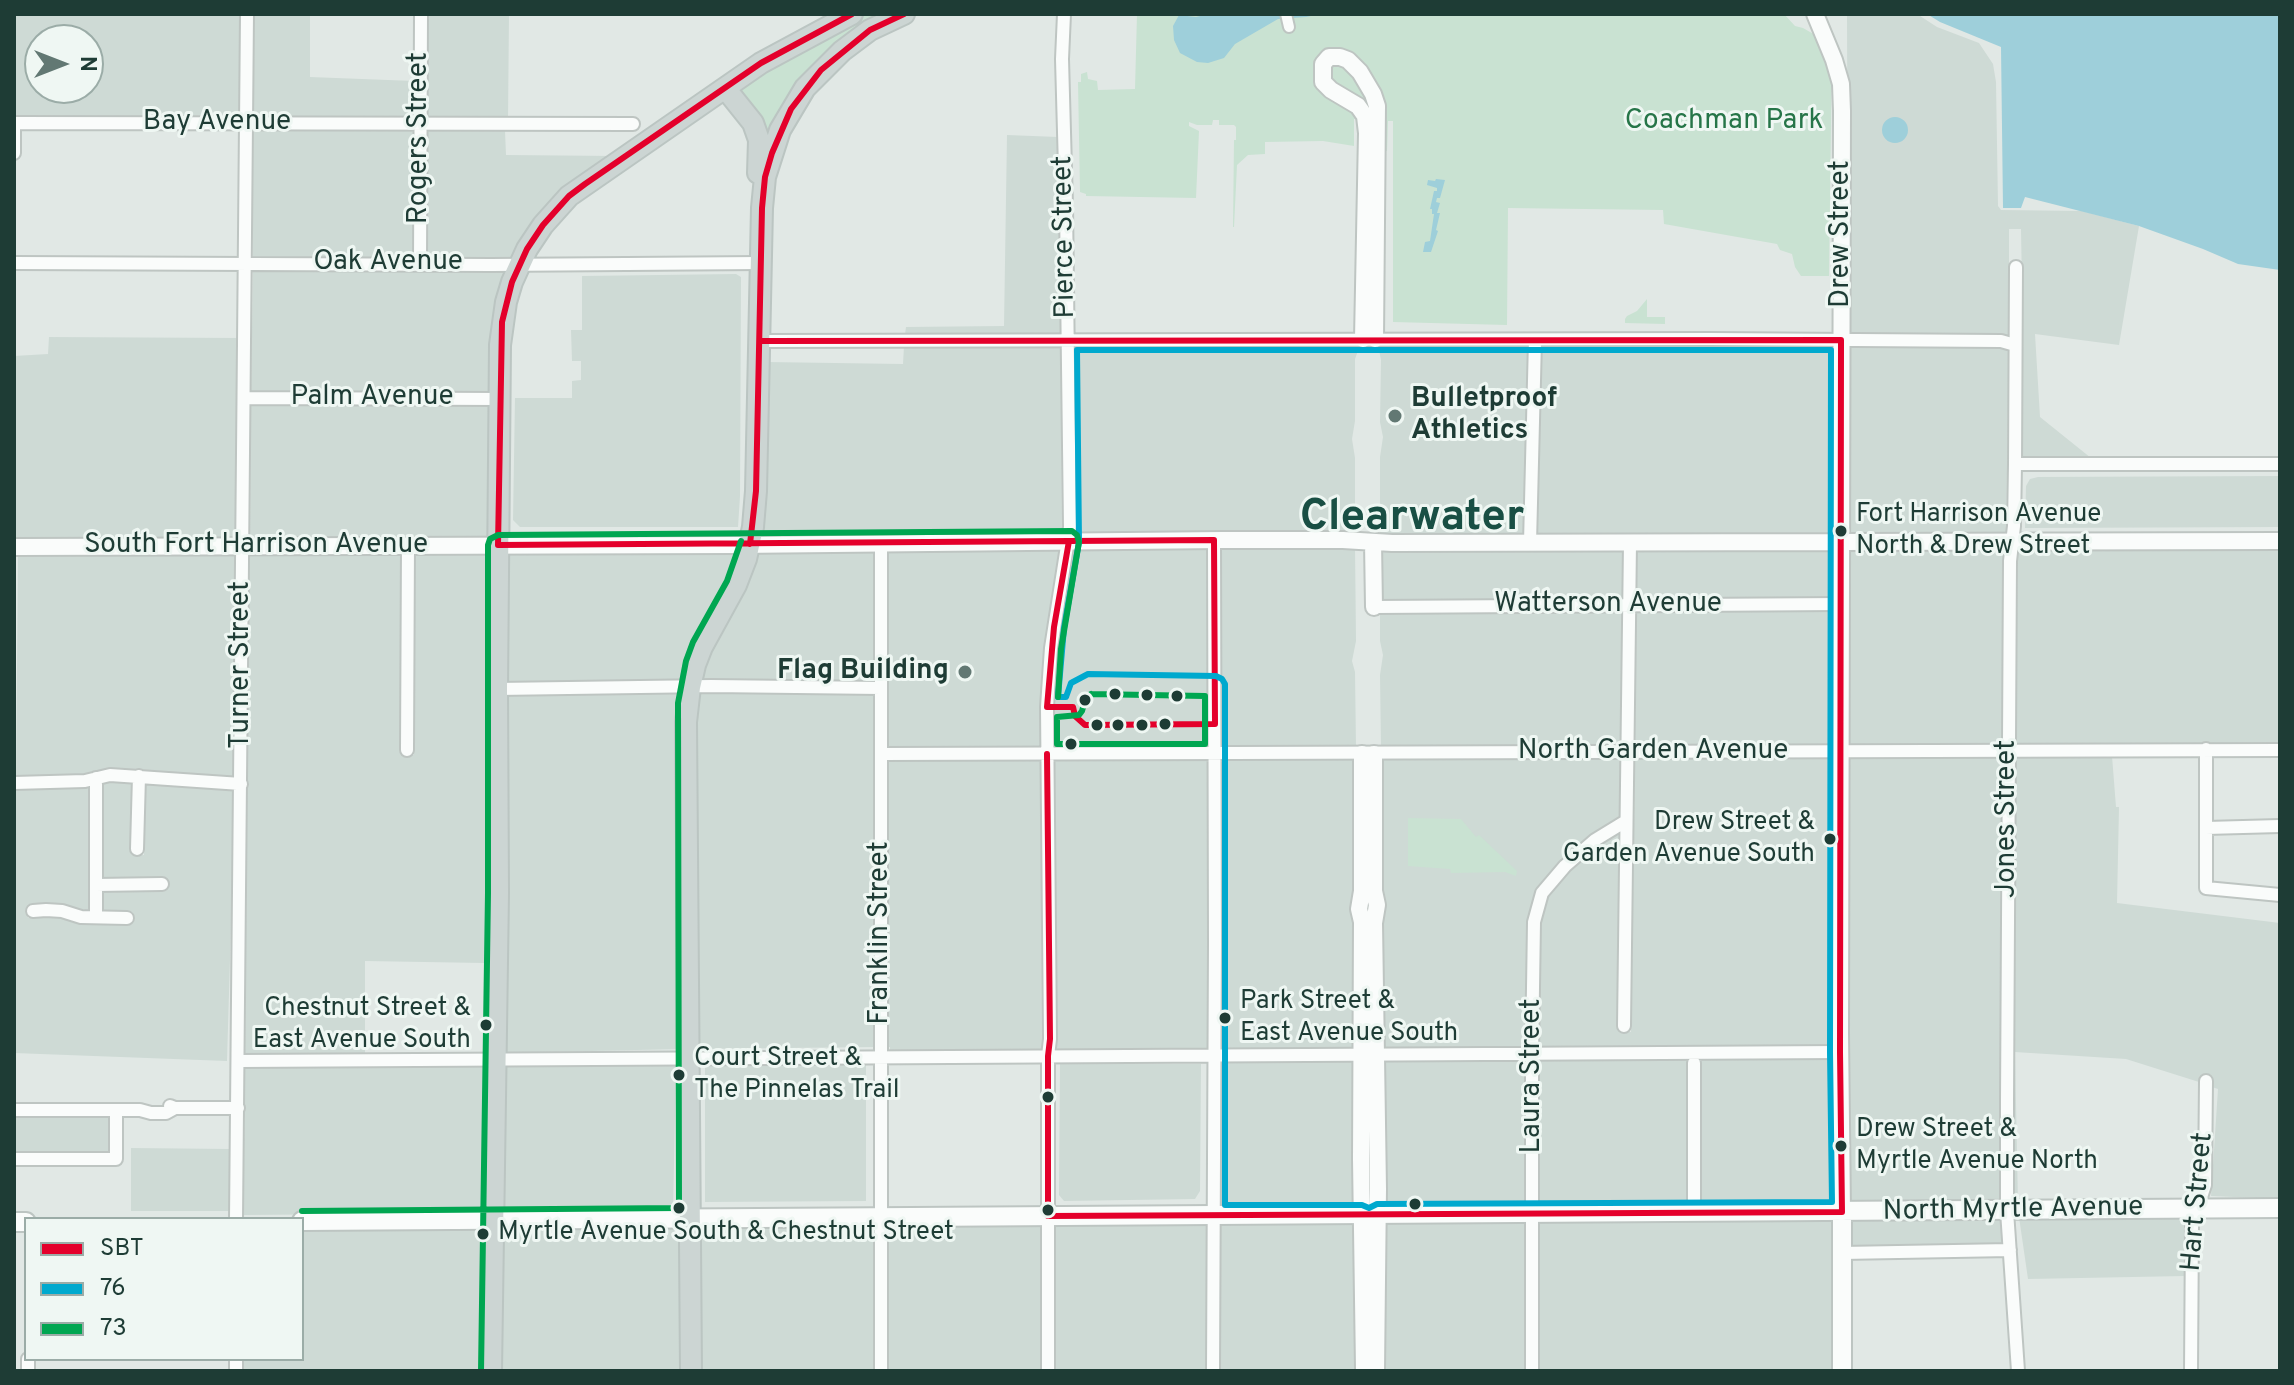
<!DOCTYPE html>
<style>
body{margin:0}
#map{position:relative;width:2294px;height:1385px;overflow:hidden;background:#e1e8e5;font-family:Overpass,sans-serif}
canvas{display:block}
.frame{position:absolute;inset:0;border:16px solid #1e3c35;pointer-events:none}
.legend{position:absolute;left:24px;top:1217px;width:280px;height:144px;box-sizing:border-box;background:#eff7f3;border:2px solid #9baca7;margin:0;padding:10px 14px;list-style:none;font-size:24px;color:#1e3c35}
.legend li{display:flex;align-items:center;gap:16px;height:40px}
.legend b{width:40px;border:2px solid #9baca7}
.north{position:absolute;left:24px;top:24px;width:80px;height:80px;box-sizing:border-box;background:#eff7f3;border:2px solid #9baca7;border-radius:50%;rotate:90deg;font-size:22px;font-weight:700;line-height:32px;text-align:center;color:#1e3c35}
.north::after{content:'';display:block;margin:auto;width:28px;height:36px;background:#627873;clip-path:polygon(50% 0,100% 100%,50% 72%,0 100%)}
</style>
<div id="map">
<canvas width="2294" height="1385"></canvas>
<div class="frame"></div>
<ul class="legend">
<li><b style="height:10px;background:#e4002b"></b>SBT</li>
<li><b style="height:10px;background:#00a9ce"></b>76</li>
<li><b style="height:10px;background:#00a651"></b>73</li>
</ul>
<div class="north">N</div>
</div>
<script>
const g = document.querySelector('canvas').getContext('2d');
g.lineJoin = 'round';
function fill(path, color) { g.fillStyle = color; g.fill(path, 'evenodd'); }
const shape = rows => new Path2D(rows.map(r => 'M' + r).join(''));
function trace(path, color, width, dash) { g.strokeStyle = color; g.lineWidth = width; g.lineCap = dash ? 'butt' : 'round'; g.setLineDash(dash || []); g.stroke(path); }
function write(font, color, halo, rows, align = 'center') {
  g.font = font + ' Overpass,sans-serif'; g.lineWidth = 6; g.setLineDash([]); g.textBaseline = 'middle'; g.strokeStyle = halo; g.fillStyle = color; for (const [text, x, y, turn = 0] of rows) {
    g.save(); g.translate(x, y); g.rotate((+turn || 0) * Math.PI / 180); g.textAlign = isNaN(turn) ? turn : align; if (halo) g.strokeText(text, 0, 0); g.fillText(text, 0, 0); g.restore();
  }
}
const built = shape([
 [14,14,241,14,240,117,14,117],
 [40,40,88,40,88,88,40,88],
 [254,14,310,14,310,77,414,81,414,119,253,118],
 [428,14,509,14,508,119,427,119],
 [1847,14,1917,14,1937,27,1979,43,1993,64,1996,82,1998,206,2001,210,2082,211,2139,226,2119,345,2035,334,2040,417,2091,458,2022,459,2023,341,2021,229,2009,229,2009,337,1848,335],
 [253,129,414,130,413,257,253,257],
 [427,130,505,131,506,155,616,156,516,258,426,257],
 [1007,135,1058,137,1061,334,905,334,906,327,1004,326],
 [253,268,510,270,493,393,251,392],
 [736,274,741,277,740,496,738,527,520,527,513,520,515,398,572,398,572,381,581,380,581,361,572,361,571,330,582,330,582,276],
 [49,337,239,338,237,540,14,541,14,356,48,354],
 [1360,345,1355,359,1355,421,1352,439,1355,458,1355,535,1075,535,1074,346],
 [1378,345,1528,345,1524,537,1380,537,1380,457,1383,437,1380,422,1381,360],
 [1541,345,1835,346,1835,537,1537,537],
 [904,346,1061,346,1062,535,757,538,766,362,903,364],
 [1848,346,2000,347,2009,349,2006,536,1848,537],
 [251,403,493,405,492,539,250,540],
 [2280,476,2280,527,2025,528,2026,486,2030,479,2038,477],
 [1207,546,1207,749,1054,748,1054,707,1058,649,1074,547],
 [1220,546,1355,547,1356,641,1352,661,1355,672,1356,748,1220,749],
 [1061,547,1045,648,1041,701,1041,748,887,749,887,548],
 [2280,547,2280,744,2015,744,2018,548],
 [874,548,874,682,698,681,755,550],
 [1835,548,1835,598,1636,600,1636,549],
 [1848,548,2005,548,2002,744,1847,745],
 [1380,549,1623,549,1623,600,1380,601],
 [741,550,684,681,504,683,504,551],
 [402,551,402,756,414,755,415,551,491,551,489,1053,483,1053,484,963,365,961,365,1055,245,1055,249,552],
 [236,552,235,778,111,769,84,776,16,778,18,553],
 [1835,610,1834,745,1635,746,1636,611],
 [1623,611,1622,746,1381,748,1380,675,1383,655,1380,641,1380,613],
 [696,692,874,693,874,1047,695,1049],
 [683,693,682,1049,502,1053,504,695],
 [2002,756,2000,1205,1849,1206,1847,757],
 [2015,756,2112,756,2116,807,2119,807,2117,903,2280,923,2280,1199,2211,1196,2218,1089,2212,1087,2212,1076,2200,1076,2199,1082,2126,1059,2015,1052,2018,1205,2013,1205],
 [1622,757,1620,818,1592,835,1560,862,1535,892,1527,922,1525,1048,1382,1048,1381,760],
 [1635,757,1834,757,1834,1046,1538,1048,1540,922,1548,895,1570,870,1599,845,1620,832,1618,1031,1631,1032],
 [887,760,1041,760,1042,1050,890,1052,890,1047,887,1047],
 [1054,760,1207,760,1208,1049,1055,1050],
 [1220,760,1356,760,1355,1048,1221,1049],
 [111,781,132,782,131,855,144,855,145,783,235,789,227,1061,14,1053,16,789,90,786,90,911,62,905,45,904,26,907,28,918,46,916,60,917,81,923,132,924,133,912,103,911,102,890,168,889,167,878,102,879,103,783],
 [1834,1057,1836,1206,1701,1207,1701,1058],
 [1688,1058,1688,1207,1539,1208,1538,1059],
 [1525,1059,1526,1208,1384,1208,1383,1060],
 [1355,1060,1355,1209,1221,1209,1221,1061],
 [866,1063,866,1201,705,1202,705,1064],
 [1060,1064,1201,1064,1200,1191,1195,1199,1064,1201,1059,1195],
 [676,1065,673,1213,500,1213,502,1066],
 [489,1066,487,1213,243,1215,245,1067],
 [15,1116,109,1116,109,1153,15,1153],
 [131,1148,230,1149,229,1211,131,1211],
 [2189,1215,2186,1225,2185,1276,2028,1279,2019,1217],
 [2001,1217,2003,1245,1849,1247,1849,1218],
 [1836,1218,1835,1371,1539,1371,1539,1220],
 [1383,1220,1526,1220,1526,1371,1382,1371],
 [1208,1221,1207,1371,1054,1371,1054,1222],
 [1221,1221,1355,1221,1358,1371,1220,1371],
 [1041,1222,1041,1371,887,1371,888,1223],
 [875,1223,874,1371,698,1371,696,1224],
 [683,1224,685,1371,498,1371,500,1225],
 [487,1225,485,1371,242,1371,242,1359,302,1359,302,1227]
]);
const green = shape([
 [866,14,888,14,770,131,764,130,744,101,739,88,846,22],
 [1137,14,1784,14,1795,26,1803,28,1824,40,1832,50,1829,276,1801,276,1795,267,1792,254,1780,250,1777,244,1664,224,1663,210,1508,208,1507,325,1393,322,1393,121,1388,121,1387,151,1384,151,1371,120,1354,119,1354,146,1323,141,1265,142,1265,154,1248,155,1237,165,1234,227,1233,227,1234,140,1236,140,1236,127,1234,125,1219,125,1219,120,1213,120,1212,125,1197,125,1189,122,1189,126,1199,131,1196,198,1086,196,1086,194,1080,192,1078,82,1081,82,1081,74,1087,72,1088,79,1097,81,1098,90,1135,89],
 [1647,299,1647,317,1665,317,1665,324,1625,323,1625,319,1627,316,1637,311],
 [1408,818,1461,819,1476,837,1479,835,1517,871,1516,876,1505,872,1451,873,1450,869,1408,866]
]);
const water = shape([
 [1208,14,1321,14,1306,17,1278,19,1235,44,1224,58,1208,63,1197,62,1180,53,1174,40,1173,26,1179,15,1196,17],
 [1927,14,2280,14,2280,270,2238,264,2203,249,2139,226,2025,197,2021,208,2003,208,2001,47,1940,22],
 '1882 130a13 13 0 1 1 26 0a13 13 0 1 1-26 0Z',
 [1436,179,1445,180,1440,198,1437,198,1436,202,1440,203,1437,213,1440,213,1436,230,1438,231,1431,252,1423,252,1425,242,1430,241,1434,214,1432,214,1432,209,1430,209,1434,191,1437,191,1437,188,1427,185,1428,180,1435,181]
]);
const pedestrian = shape([
 [1286,14,1289,27]
]);
const minor = shape([
 [14,153,14,123,633,124],
 [14,263,491,265,761,263],
 [420,263,421,14],
 [2016,267,2015,464,2014,526,2010,561,2007,1101,2007,1211,2018,1371],
 [760,341,1710,339,2001,341,2015,345],
 [244,398,500,399],
 [2015,464,2280,464],
 [881,542,881,1371],
 [1530,543,1535,340],
 [1374,607,1841,604],
 [497,689,711,686,881,688],
 [2206,749,2206,888,2280,895],
 [407,750,408,545],
 [881,754,2280,750],
 [14,783,85,781,110,775,241,784],
 [2206,828,2280,826],
 [137,849,139,776],
 [96,885,162,884],
 [33,911,46,910,62,911,81,917,127,918],
 [96,917,96,778],
 [1624,1026,1630,543],
 [239,1061,1840,1052],
 [1694,1063,1694,1212],
 [170,1106,175,1108,238,1108],
 [14,1110,140,1110,151,1113,166,1113,175,1108],
 [14,1159,116,1159,116,1111],
 [236,1219,247,14],
 [1842,1253,2010,1250],
 [28,1371,28,1359],
 [236,1371,236,1359],
 [1048,1371,1048,1056,1050,1039,1047,707,1051,648,1070,527,1066,205,1062,59,1064,14],
 [1213,1371,1215,943,1214,540],
 [1532,1371,1532,1053,1534,922,1542,893,1565,866,1595,840,1626,821],
 [2191,1371,2192,1225,2205,1185,2206,1081]
]);
const tertiary = shape([
 [1815,14,1834,60,1841,84,1842,111,1840,1033,1842,1212],
 [1363,339,1367,133,1365,116,1358,106,1331,90,1323,82,1323,64,1329,57,1340,57,1348,60,1360,72,1373,94,1377,106,1375,339],
 [1373,542,1374,607],
 [14,547,736,545,1222,540,1343,540,1392,543,2280,541],
 [1362,754,1362,891,1359,909,1362,922,1361,1159,1364,1369],
 [1374,754,1374,891,1377,905,1374,923,1378,1189,1376,1371]
]);
const secondary = shape([
 [302,1221,2280,1208],
 [14,1222,26,1222],
 [1842,1371,1842,1212]
]);
const primary = shape([
 [725,88,753,123,759,140,758,173],
 [491,1371,498,893,497,689,500,345,506,302,512,282,527,249,543,225,569,196,761,63,852,14],
 [691,1371,686,722,690,687,695,665,702,647,736,585,746,559,753,527,756,491,762,208,765,177,780,130,805,88,842,51,870,30,904,14]
]);
const bus1 = shape([
 [852,14,761,63,585,184,569,196,543,225,527,249,512,282,502,322,498,545,1069,541],
 [760,341,1841,340,1840,1052,1842,1212,1048,1216,1048,1056,1050,1039,1047,754],
 [1214,540,1215,724,1085,725,1075,716,1073,707,1047,707,1054,627,1069,541,1214,540],
 [750,544,756,491,762,208,765,177,772,153,791,109,821,70,870,30,904,14]
]);
const bus2 = shape([
 [1077,350,1831,350,1830,1052,1832,1202,1377,1204,1369,1208,1362,1205,1225,1205,1225,684,1222,679,1216,676,1088,674,1071,683,1066,697,1058,697,1064,628,1079,542,1077,350]
]);
const bus3 = shape([
 [1091,694,1205,696,1205,744,1057,744,1057,717,1079,715,1082,711,1086,697,1091,694],
 [302,1211,679,1208,678,703,686,661,693,642,727,581,741,541],
 [481,1371,488,893,488,545,490,539,498,535,1072,531,1077,535,1079,542,1061,649,1058,697]
]);
const markers = [
 [1395,416,8,"#627873"],
 [1841,531,7,"#1e3c35"],
 [965,672,8,"#627873"],
 [1115,694,7,"#1e3c35"],
 [1147,695,7,"#1e3c35"],
 [1177,696,7,"#1e3c35"],
 [1085,700,7,"#1e3c35"],
 [1165,724,7,"#1e3c35"],
 [1097,725,7,"#1e3c35"],
 [1118,725,7,"#1e3c35"],
 [1142,725,7,"#1e3c35"],
 [1071,744,7,"#1e3c35"],
 [1830,839,7,"#1e3c35"],
 [1225,1018,7,"#1e3c35"],
 [486,1025,7,"#1e3c35"],
 [679,1075,7,"#1e3c35"],
 [1048,1097,7,"#1e3c35"],
 [1841,1146,7,"#1e3c35"],
 [1415,1204,7,"#1e3c35"],
 [679,1208,7,"#1e3c35"],
 [1048,1210,7,"#1e3c35"],
 [483,1234,7,"#1e3c35"]
];
const busNames = [
 ["Fort Harrison Avenue",1856,516],
 ["North & Drew Street",1856,548],
 ["Drew Street &",1815,824,"right"],
 ["Garden Avenue South",1815,856,"right"],
 ["Park Street &",1240,1003],
 ["East Avenue South",1240,1035],
 ["Chestnut Street &",471,1010,"right"],
 ["East Avenue South",471,1042,"right"],
 ["Court Street &",694,1060],
 ["The Pinnelas Trail",694,1092],
 ["Drew Street &",1856,1131],
 ["Myrtle Avenue North",1856,1163],
 ["Myrtle Avenue South & Chestnut Street",498,1234]
];
const parkNames = [
 ["Coachman Park",1724,122]
];
const streetNames = [
 ["Bay Avenue",217,123],
 ["Rogers Street",420,138,-90],
 ["Drew Street",1842,234,-90],
 ["Pierce Street",1066,237,-91],
 ["Oak Avenue",388,263],
 ["Palm Avenue",372,398],
 ["South Fort Harrison Avenue",256,546],
 ["Watterson Avenue",1608,605],
 ["Turner Street",242,665,-90],
 ["North Garden Avenue",1653,752],
 ["Jones Street",2008,819,-90],
 ["Franklin Street",881,933,-90],
 ["Laura Street",1533,1076,-90],
 ["Hart Street",2199,1202,-85],
 ["North Myrtle Avenue",2013,1211,-1]
];
const poiNames = [
 ["Bulletproof",1411,400],
 ["Athletics",1411,432],
 ["Flag Building",949,672,"right"]
];
const townNames = [
 ["Clearwater",1412,520]
];
fill(built, '#cedad5');
fill(green, '#c9e2d2');
fill(water, '#9ecfda');
trace(pedestrian, '#bec5c2', 14);
trace(minor, '#bec5c2', 16);
trace(tertiary, '#bec5c2', 20);
trace(secondary, '#bdc5c2', 22);
trace(primary, '#bbc5c2', 24);
trace(pedestrian, '#fafcfb', 10);
trace(minor, '#fafcfb', 12);
trace(tertiary, '#fafcfb', 16);
trace(secondary, '#fafcfb', 18);
trace(primary, '#ccd5d3', 20);
trace(bus1, '#e4002b', 6);
trace(bus2, '#00a9ce', 6);
trace(bus3, '#00a651', 6);
for (const [x, y, r, color] of markers) { const dot = new Path2D(); dot.arc(x, y, r, 0, 2 * Math.PI); g.fillStyle = color; g.fill(dot); trace(dot, '#eff7f3', 3); }
write('26px', '#1e3c35', '#eff7f3', busNames, 'left');
write('28px', '#267548', '#eff7f3', parkNames);
write('28px', '#1e3c35', '#eff7f3', streetNames);
write('bold 28px', '#1e3c35', '#eff7f3', poiNames, 'left');
write('bold 44px', '#194f44', '#eff7f3', townNames);
</script>
